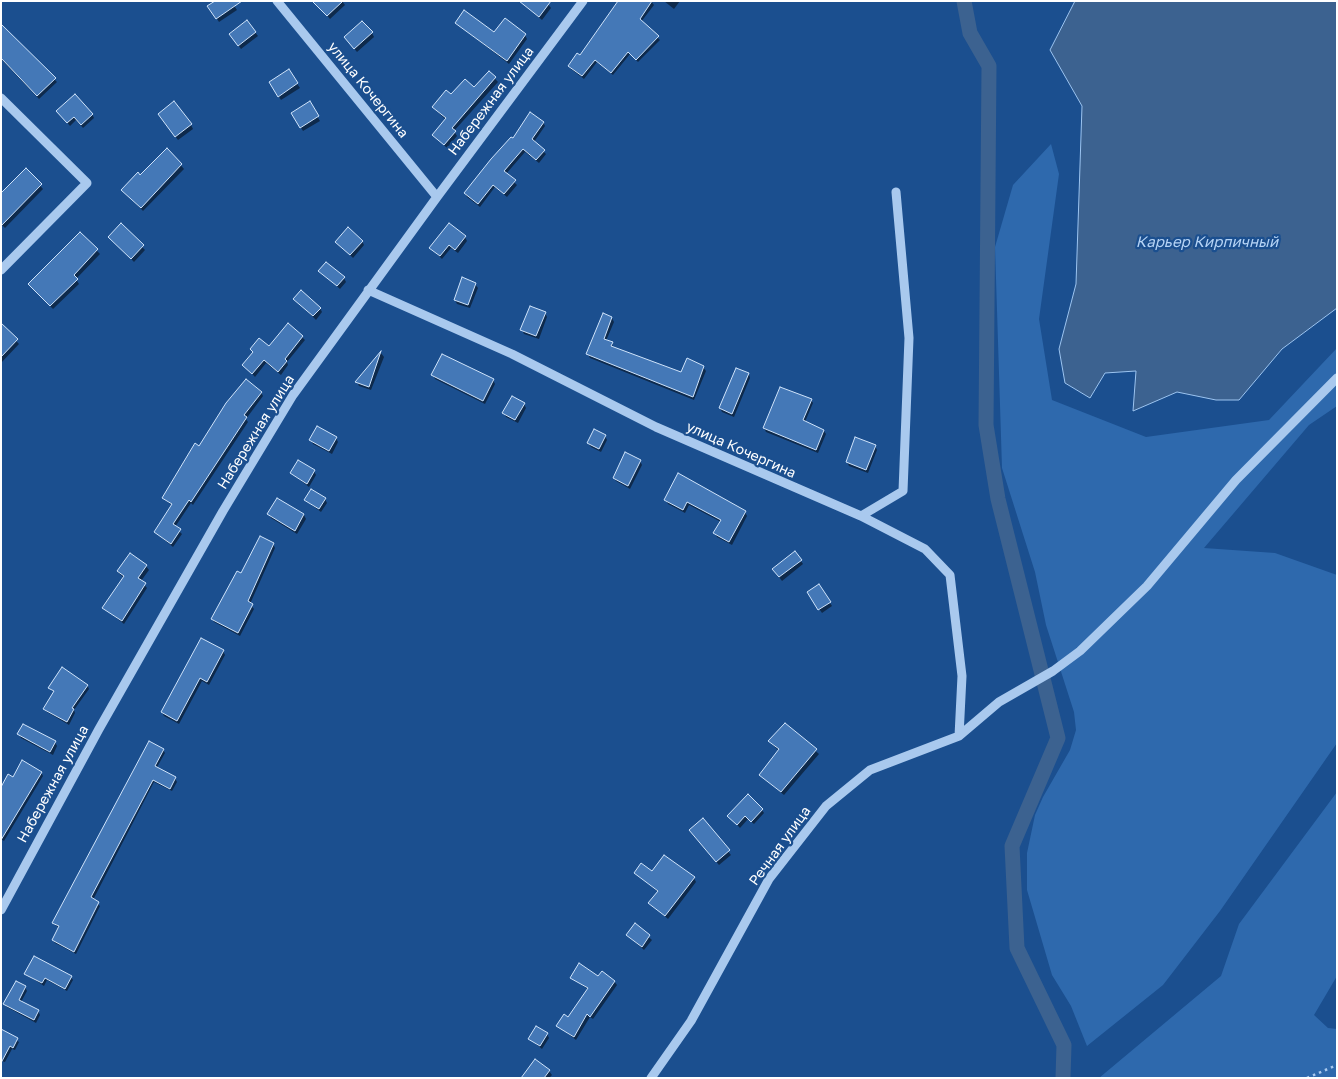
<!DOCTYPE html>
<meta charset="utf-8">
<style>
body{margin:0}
#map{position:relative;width:1338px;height:1079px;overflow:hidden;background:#1b4f8f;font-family:"Golos Text",sans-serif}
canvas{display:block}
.frame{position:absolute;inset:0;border:2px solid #fff;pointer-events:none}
</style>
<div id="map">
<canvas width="1338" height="1079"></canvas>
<div class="frame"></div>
</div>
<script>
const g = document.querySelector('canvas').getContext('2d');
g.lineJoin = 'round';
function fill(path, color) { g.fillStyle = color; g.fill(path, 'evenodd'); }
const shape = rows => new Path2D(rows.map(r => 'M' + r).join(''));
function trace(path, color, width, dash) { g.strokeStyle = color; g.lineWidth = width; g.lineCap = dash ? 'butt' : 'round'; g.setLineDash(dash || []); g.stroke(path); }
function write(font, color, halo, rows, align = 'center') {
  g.font = font + ' "Golos Text",sans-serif'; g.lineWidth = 4.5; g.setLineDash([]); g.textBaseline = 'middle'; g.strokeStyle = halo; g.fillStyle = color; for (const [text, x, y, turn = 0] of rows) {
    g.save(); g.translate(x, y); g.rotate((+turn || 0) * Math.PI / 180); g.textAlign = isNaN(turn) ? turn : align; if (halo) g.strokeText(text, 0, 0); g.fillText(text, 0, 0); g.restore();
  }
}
const green = shape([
 [1051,144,1059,174,1039,319,1052,400,1146,437,1269,420,1337,348,1337,406,1309,425,1204,548,1275,553,1337,575,1337,743,1220,911,1163,985,1087,1046,1071,1006,1052,975,1027,890,1027,853,1035,815,1043,797,1070,750,1076,730,1074,712,1046,625,1035,572,1002,468,995,247,1013,185],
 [1337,792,1337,976,1314,1015,1328,1028,1337,1029,1337,1078,1099,1078,1221,976,1239,924]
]);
const water = shape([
 [1075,1,1337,1,1337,308,1282,349,1239,400,1216,400,1177,392,1133,411,1136,371,1105,373,1090,398,1065,383,1059,349,1076,284,1082,106,1050,50,1075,1]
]);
const shadow = shape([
 [231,1,237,10,219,22,209,6],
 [342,1,345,5,330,19,317,4],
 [651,1,654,5,641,22,660,40,638,62,630,54,613,75,597,62,584,79,571,69,569,66],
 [664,1,680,1,674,9],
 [548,4,551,8,542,20,526,6],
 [247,22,258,36,241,49,233,38],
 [456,23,494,34,525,35,527,39,509,64],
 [1,26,57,82,39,99,1,59],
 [372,33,374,37,357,52,348,41],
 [288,70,300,88,281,100,270,82],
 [489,72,498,82,454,131,457,136,447,148,433,135,446,120,433,107,451,96,474,89],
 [309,103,320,121,303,131,292,113],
 [57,111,92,114,94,118,83,128,76,120,70,126],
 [161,118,191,125,193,129,178,140],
 [543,122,545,126,534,142,546,154,539,163,525,152,506,174,517,185,507,197,495,187,480,207,467,197,465,193],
 [167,150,184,169,143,211,123,190],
 [26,170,43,189,5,228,1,224,1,193],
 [121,225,145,250,134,262,110,237],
 [80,233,100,254,76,279,79,284,53,309,32,288],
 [465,237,467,241,458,253,451,248,442,259,431,248],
 [362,241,364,245,353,258,337,242],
 [320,271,344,278,346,282,340,289],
 [475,284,478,288,470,308,457,304,455,300],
 [295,299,320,308,322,312,316,320],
 [545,313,547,317,539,339,524,334,522,330],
 [604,315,612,318,614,322,606,341,612,343,613,348,682,373,703,367,706,371,694,400,590,358,588,354],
 [1,325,19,344,1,363],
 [302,337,305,340,287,362,288,365,281,375,266,363,255,377,244,365,269,348],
 [381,353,384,357,371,390,359,386,357,382],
 [736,369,749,374,750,378,734,417,722,412,720,408],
 [433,375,493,380,495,384,485,404,435,379],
 [261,392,263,396,246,419,248,422,193,505,191,503,175,527,182,534,173,547,155,532,173,506,163,498,170,488,169,486,195,445,199,447],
 [811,400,813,403,805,422,824,431,826,434,818,453,766,432,764,428],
 [524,404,526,408,518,423,506,417,504,413],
 [605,436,607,440,601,452,591,447,588,443],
 [336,438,338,442,332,454,313,444,311,440],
 [875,446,877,450,868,473,849,466,847,462],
 [640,461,642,465,630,489,616,481,614,478],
 [314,471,316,475,309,487,291,473],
 [679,475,745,512,747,516,732,545,717,537,715,533,721,522,689,505,685,513,668,504,666,500],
 [325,499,327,503,321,512,305,500],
 [269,514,304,515,306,519,297,534,271,518],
 [273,544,275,548,250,604,254,609,240,636,214,622,212,619,241,575],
 [801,561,803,564,782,581,776,573],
 [146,566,149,570,141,581,147,588,124,624,104,608,124,578,118,572],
 [819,586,832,606,822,613,808,593],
 [223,651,225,655,209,685,202,681,179,724,164,716,162,712],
 [87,685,89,689,74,710,75,713,69,725,47,712,45,709,54,692,50,688],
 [786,725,819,754,784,795,760,775,779,751,769,741],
 [19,734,55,742,57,746,53,755,21,738],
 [163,750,165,753,156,769,175,778,177,782,172,791,154,782,93,900,100,906,76,954,55,943,53,940,59,928,53,923],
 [41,772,43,776,4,841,1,839,13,779],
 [762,810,764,813,754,824,748,819,740,828,729,816],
 [703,820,731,855,719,865,693,835],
 [636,873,694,878,696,882,668,919,650,903,658,892],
 [635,925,652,940,644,950,627,935],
 [26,974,71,977,73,980,67,991,47,980,44,986],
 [572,978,599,978,614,981,617,985,593,1019,590,1017,576,1040,558,1026,568,1018,589,990],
 [25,987,27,991,21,1002,38,1011,40,1015,36,1023,7,1007,5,1004],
 [1,1031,19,1042,15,1050,12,1049,5,1062,1,1061],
 [547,1034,549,1038,542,1049,530,1039],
 [549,1071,552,1075,549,1078,531,1078]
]);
const canal = shape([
 [964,1,970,33,989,66,986,425,998,499,1058,738,1012,846,1017,948,1064,1045,1063,1078]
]);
const building = shape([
 [215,1,242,1,216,19,207,6,215,1],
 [312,1,343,1,327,16,312,1],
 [519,1,551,1,539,17,519,1],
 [618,1,652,1,640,19,659,36,636,60,628,52,611,73,595,60,582,76,568,66,577,53,580,55,618,1],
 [464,10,494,32,505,18,526,34,507,61,455,23,464,10],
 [247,20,256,32,238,46,229,34,247,20],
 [362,21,373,32,354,49,344,37,362,21],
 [1,24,56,78,37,96,1,58,1,24],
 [289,69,298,83,278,97,269,82,289,69],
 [489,71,496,77,452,128,456,131,444,145,432,135,446,118,432,107,446,90,451,94,465,79,474,87,489,71],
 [75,94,93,114,81,125,74,117,67,123,56,111,75,94],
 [174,101,192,124,175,137,158,114,174,101],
 [310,101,319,116,300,128,291,113,310,101],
 [530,112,544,122,532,139,545,150,536,160,523,149,504,171,516,180,504,194,493,185,478,204,464,193,491,159,511,137,513,138,530,112],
 [167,148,182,164,141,208,121,190,138,172,140,175,167,148],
 [26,168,42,184,1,226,1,193,26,168],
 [121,223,144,245,131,259,108,237,121,223],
 [449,223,466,236,455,250,449,245,440,256,429,248,449,223],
 [348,227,363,241,350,255,335,242,348,227],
 [80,232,98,249,74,275,78,279,50,306,28,284,80,232],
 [326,262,345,277,337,286,318,271,326,262],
 [462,277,476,283,468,305,454,300,462,277],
 [301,290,321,308,313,316,293,299,301,290],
 [530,306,546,312,536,336,520,330,530,306],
 [603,313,612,317,604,339,613,342,611,346,681,372,687,358,704,366,693,397,586,354,603,313],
 [1,323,18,339,1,357,1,323],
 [288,323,303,336,285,359,287,361,278,372,264,360,252,374,242,365,253,352,250,349,259,338,269,346,288,323],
 [381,351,369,387,355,382,381,351],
 [442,354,494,379,483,401,431,375,442,354],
 [736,368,749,373,732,414,719,408,736,368],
 [246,379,262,392,244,415,247,417,191,502,189,500,173,524,181,529,171,544,154,532,172,504,162,498,195,443,199,446,226,403,246,379],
 [780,387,812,399,803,420,824,430,816,450,763,428,780,387],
 [512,396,525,403,515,420,502,413,512,396],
 [317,426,337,437,329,451,309,440,317,426],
 [594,429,606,435,599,449,587,443,594,429],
 [855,437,876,445,866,470,846,462,855,437],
 [625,452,641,460,628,486,613,478,625,452],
 [298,460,315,470,307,484,290,473,298,460],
 [678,473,746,511,729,542,713,533,721,520,687,502,683,510,664,500,678,473],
 [311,489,326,498,319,509,304,500,311,489],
 [277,498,304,514,295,531,267,514,277,498],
 [260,536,274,543,248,601,253,604,238,633,211,619,237,571,241,573,260,536],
 [795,551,802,560,779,577,772,569,795,551],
 [130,553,147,565,138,578,146,583,122,621,102,608,124,576,117,571,130,553],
 [819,584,831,602,818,610,807,592,819,584],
 [201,638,224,650,207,682,200,678,177,721,161,712,201,638],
 [62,667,88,685,72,708,74,709,67,722,43,709,54,691,48,688,62,667],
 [785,723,817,749,781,792,759,775,779,749,768,741,785,723],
 [23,724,56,741,50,752,17,734,23,724],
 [149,741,164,749,155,766,176,777,170,789,153,780,91,897,99,902,74,952,52,940,59,926,52,923,149,741],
 [22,760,42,772,1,840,1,787,8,774,13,777,22,760],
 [748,794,763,809,751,822,745,816,737,825,727,816,748,794],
 [703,818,730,850,716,862,689,830,703,818],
 [664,855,695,877,665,916,648,903,658,891,634,873,641,863,652,871,664,855],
 [635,923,650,935,642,947,626,935,635,923],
 [34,956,72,976,65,989,45,978,42,983,24,974,34,956],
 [579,963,598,976,602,971,615,981,590,1017,587,1014,574,1037,556,1026,564,1014,568,1017,588,988,570,978,579,963],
 [16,981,26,986,19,1000,39,1010,34,1020,3,1004,16,981],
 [536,1026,548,1033,540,1046,528,1039,536,1026],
 [1,1029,18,1038,13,1048,10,1046,1,1063,1,1029],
 [535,1059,550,1070,544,1078,521,1078,535,1059]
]);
const path = shape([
 [1307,1078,1337,1065]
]);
const minor = shape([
 [277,1,437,197],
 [1,98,87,183,1,270],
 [368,290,512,354,656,427,861,516,925,549,950,575,962,676,959,736],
 [861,516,903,491,909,338,896,192],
 [1,910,99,729,223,511,293,395,437,197,583,1],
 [651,1078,691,1021,769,879,826,806,870,770,959,736,999,702,1053,671,1080,651,1147,586,1236,480,1337,378]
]);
const streetNames = [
 ["улица Кочергина",368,90,51],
 ["Набережная улица",491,101,-53],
 ["Набережная улица",256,432,-58],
 ["улица Кочергина",741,450,24],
 ["Набережная улица",53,784,-61],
 ["Речная улица",780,846,-54]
];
const waterNames = [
 ["Карьер Кирпичный",1207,242]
];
fill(green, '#2e69ad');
fill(water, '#3c6290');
trace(water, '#9cc4f0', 1);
fill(shadow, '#0007');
trace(canal, '#3c6290', 15);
fill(building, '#4478b7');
trace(building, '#cfe3fa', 1);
trace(path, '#a9c9ee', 2.5, [2.5, 4]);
trace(minor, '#a9c9ee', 9);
write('14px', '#fff', '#1b4f8f', streetNames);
write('italic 15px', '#b5d3f5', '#1b4f8f', waterNames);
</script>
